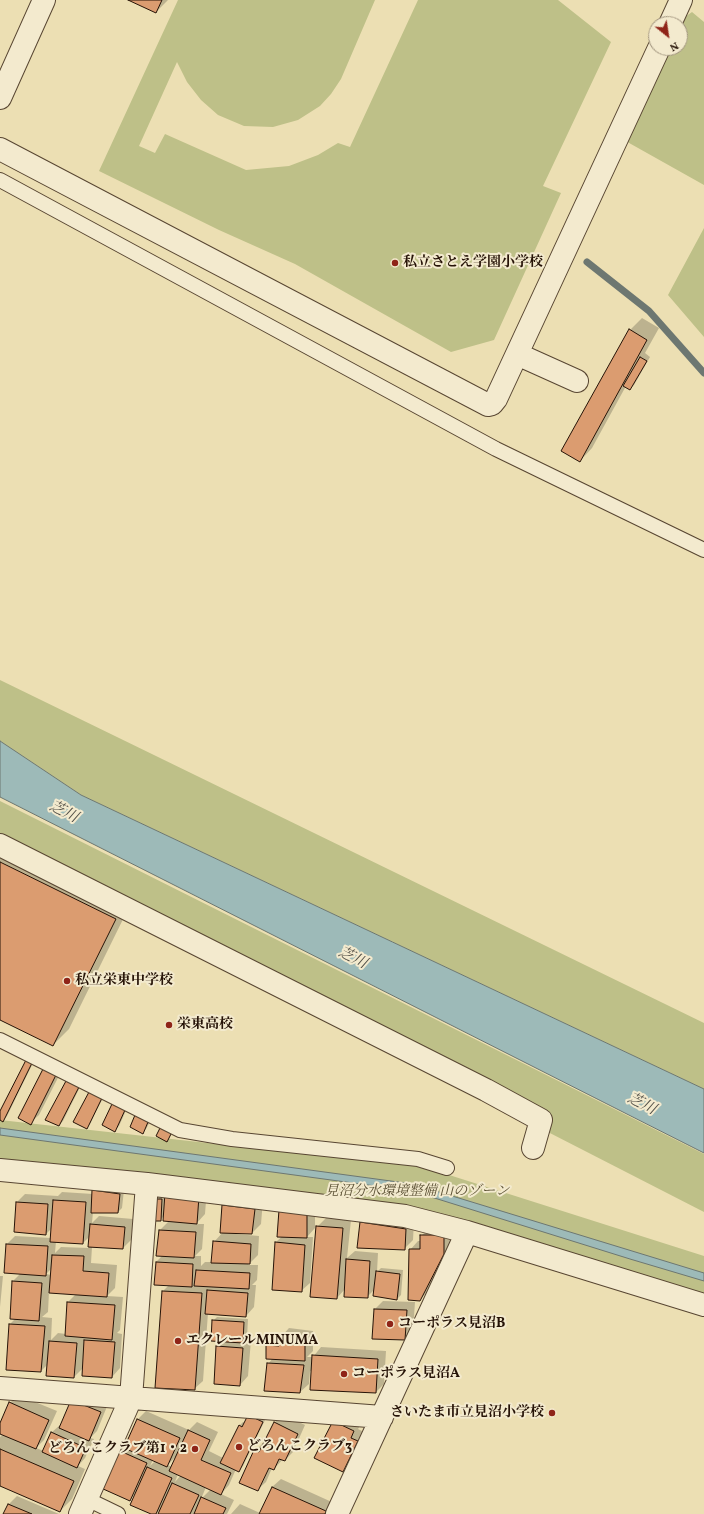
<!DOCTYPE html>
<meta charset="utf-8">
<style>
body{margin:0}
#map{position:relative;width:704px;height:1514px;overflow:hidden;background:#ecdfb3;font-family:Vollkorn,serif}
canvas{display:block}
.north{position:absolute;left:648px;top:16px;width:40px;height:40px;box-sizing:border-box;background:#f3eace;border:1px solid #a1947e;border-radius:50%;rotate:150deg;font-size:11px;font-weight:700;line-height:16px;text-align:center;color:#261307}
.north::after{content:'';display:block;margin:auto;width:14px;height:18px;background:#8f2418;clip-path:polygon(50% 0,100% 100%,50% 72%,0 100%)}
</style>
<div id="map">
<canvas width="704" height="1514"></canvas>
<div class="north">N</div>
</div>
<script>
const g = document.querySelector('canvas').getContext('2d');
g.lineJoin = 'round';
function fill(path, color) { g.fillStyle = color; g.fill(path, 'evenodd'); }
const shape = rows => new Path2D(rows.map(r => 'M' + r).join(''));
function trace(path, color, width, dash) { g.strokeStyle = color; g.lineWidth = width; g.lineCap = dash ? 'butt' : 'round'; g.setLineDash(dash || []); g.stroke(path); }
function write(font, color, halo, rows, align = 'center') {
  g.font = font + ' Vollkorn,"Noto Serif JP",serif'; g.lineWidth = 4; g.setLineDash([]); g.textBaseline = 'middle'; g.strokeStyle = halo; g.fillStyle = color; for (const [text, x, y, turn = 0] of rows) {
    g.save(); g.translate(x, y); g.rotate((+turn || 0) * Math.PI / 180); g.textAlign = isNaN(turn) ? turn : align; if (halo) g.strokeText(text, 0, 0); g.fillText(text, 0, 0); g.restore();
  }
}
const green = shape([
 [178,0,375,0,341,79,331,94,320,106,298,120,273,127,244,126,218,115,201,100,187,82,177,62,139,146,155,153,165,134,246,170,289,166,318,155,338,143,350,147,418,0,558,0,611,42,543,186,561,193,494,340,451,352,295,264,219,230,99,171],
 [692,12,704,22,704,185,622,139,668,48,680,48,680,24,682,19],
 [704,228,704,337,668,295],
 [0,680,704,1023,704,1089,81,795,0,741],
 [0,801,704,1154,704,1212,544,1130,0,836],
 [0,1120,424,1167,704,1256,704,1305,467,1232,0,1170]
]);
const water = shape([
 [0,741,81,795,704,1089,704,1153,0,797,0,741],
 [0,1128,413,1184,704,1273,704,1281,630,1259,412,1191,0,1135,0,1128]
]);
const shadow = shape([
 [130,0,168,0,156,12],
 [642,318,659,328,645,353,650,357,634,385,630,389,626,386,592,448,580,461,630,330],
 [0,839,131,903,69,1029,53,1045,0,1019],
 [35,1059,7,1116,3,1121,0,1119,0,1114,27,1061],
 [52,1061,64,1066,39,1115,30,1123],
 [70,1077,82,1083,63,1121,59,1125,66,1082],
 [105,1094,90,1124,86,1128,75,1122],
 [117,1100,128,1106,119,1126,115,1130,103,1124,113,1104],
 [136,1116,152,1118,146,1129,142,1133],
 [97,1187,124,1190,122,1208,118,1212,93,1212,92,1223,99,1216,133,1219,131,1240,123,1248,92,1247,91,1263,117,1265,115,1288,107,1296,123,1297,120,1330,117,1333,122,1334,120,1368,112,1377,83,1368,74,1377,48,1364,41,1371,10,1324,16,1318,13,1281,21,1273,7,1244,15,1236,51,1238,52,1228,46,1234,17,1202,25,1194,58,1196,62,1192,93,1194,93,1191],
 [90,1236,89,1248,61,1247,55,1253,56,1241,83,1243],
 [52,1268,51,1275,46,1274],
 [49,1292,76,1294,68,1302,66,1334,58,1333,51,1340,52,1318,42,1317,48,1312],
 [207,1188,205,1214,196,1224,204,1224,202,1249,195,1256,201,1256,201,1266,205,1262,212,1262,214,1242,223,1232,223,1206,232,1197,263,1200,261,1224,252,1233,237,1233,236,1234,259,1236,258,1255,248,1265,258,1265,257,1280,252,1285,256,1285,254,1307,246,1316,208,1313,203,1381,194,1389,163,1291,169,1285,156,1262,163,1255,160,1230,169,1221,164,1216,160,1220,157,1200,161,1196],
 [315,1206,315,1228,307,1237,313,1237,310,1283,301,1291,276,1242],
 [369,1215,414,1221,413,1240,404,1249,361,1223],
 [326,1218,351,1220,347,1258,355,1251,378,1253,377,1272,381,1268,403,1270,401,1295,397,1299,375,1289,367,1297,345,1289,337,1298,317,1227],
 [430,1227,452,1227,452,1244,428,1291,420,1300,410,1250,418,1241,421,1241,421,1236],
 [0,1276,3,1276,0,1307],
 [383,1301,415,1302,413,1331,405,1339,375,1309],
 [217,1317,248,1319,247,1338,245,1339,251,1340,248,1376,240,1385,217,1347,223,1341,213,1321],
 [289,1328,313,1331,313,1351,307,1357,313,1357,321,1347,386,1351,384,1384,376,1392,310,1371,309,1384,300,1392,268,1364,273,1358,267,1346,276,1337,280,1338],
 [18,1395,57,1411,44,1440,36,1448,44,1451,51,1433,60,1425,61,1425,72,1400,108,1404,97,1431,90,1438,94,1439,85,1458,78,1466,85,1469,72,1499,60,1511,0,1485,0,1437,3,1434,0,1433,0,1426,10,1403],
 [146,1411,189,1430,197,1422,218,1432,209,1451,223,1458,239,1426,243,1422,246,1423,249,1416,266,1418,243,1466,239,1470,236,1469,229,1485,221,1494,234,1500,227,1514,159,1514,161,1509,156,1514,153,1514,136,1493,130,1500,119,1451,127,1443,138,1419],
 [177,1455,172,1467,168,1465],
 [153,1460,155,1461,150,1466],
 [178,1474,181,1475,175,1482],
 [206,1487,211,1489,201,1499],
 [283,1414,305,1425,293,1452,285,1460,283,1459,274,1469,272,1468,266,1482,257,1490,255,1451,264,1442,265,1443,274,1423],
 [334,1421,362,1423,358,1429,366,1433,351,1463,342,1471],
 [281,1479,334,1503,329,1514,231,1514,240,1504,260,1513,272,1487],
 [17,1496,59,1514,4,1514,9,1504]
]);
const stream = shape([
 [587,262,649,311,704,373]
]);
const building = shape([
 [128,0,162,0,156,13,128,0],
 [629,329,647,340,580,462,561,451,629,329],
 [640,357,647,361,630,390,623,386,640,357],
 [0,862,116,919,53,1046,0,1020,0,862],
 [26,1060,32,1063,3,1122,0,1120,0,1111,26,1060],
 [43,1069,56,1075,31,1125,18,1118,43,1069],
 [66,1081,79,1087,59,1126,45,1120,66,1081],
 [89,1092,102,1098,87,1129,73,1122,89,1092],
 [112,1104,125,1110,115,1132,102,1125,112,1104],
 [135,1115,148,1122,143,1134,130,1127,135,1115],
 [161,1126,172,1132,167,1142,156,1136,161,1126],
 [92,1190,120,1194,118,1213,91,1213,92,1190],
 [165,1193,199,1196,197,1224,163,1221,165,1193],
 [156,1199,162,1199,161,1221,154,1221,156,1199],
 [53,1200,86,1202,83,1244,50,1242,53,1200],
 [16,1202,48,1204,46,1235,14,1232,16,1202],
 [222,1205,255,1209,252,1234,220,1233,222,1205],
 [279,1210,307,1214,307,1238,277,1237,279,1210],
 [360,1222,406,1229,405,1250,357,1248,360,1222],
 [90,1224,125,1227,123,1249,88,1247,90,1224],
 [316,1226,343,1228,337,1299,310,1297,316,1226],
 [159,1230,196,1232,194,1258,156,1256,159,1230],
 [420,1235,444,1235,444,1254,420,1301,408,1300,409,1249,420,1249,420,1235],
 [213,1241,251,1244,250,1264,211,1263,213,1241],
 [275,1242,305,1245,302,1292,272,1290,275,1242],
 [6,1244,48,1246,46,1276,4,1273,6,1244],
 [52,1255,84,1256,83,1271,109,1273,107,1297,49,1293,52,1255],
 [346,1259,370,1261,368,1298,344,1297,346,1259],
 [156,1262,193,1264,192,1287,154,1285,156,1262],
 [196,1270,250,1273,249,1289,194,1286,196,1270],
 [376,1271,400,1274,397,1300,373,1296,376,1271],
 [12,1281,42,1283,39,1321,10,1319,12,1281],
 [207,1290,248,1293,246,1317,205,1314,207,1290],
 [162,1291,202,1293,195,1390,155,1388,162,1291],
 [67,1302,115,1305,112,1340,65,1336,67,1302],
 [374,1309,407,1310,405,1340,372,1339,374,1309],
 [212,1320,244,1322,243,1343,211,1341,212,1320],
 [9,1324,45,1326,41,1372,6,1370,9,1324],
 [280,1336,305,1339,305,1361,266,1359,266,1345,279,1346,280,1336],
 [84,1340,115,1342,112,1378,82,1376,84,1340],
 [49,1341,77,1343,74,1378,46,1376,49,1341],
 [216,1346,243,1348,240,1386,214,1384,216,1346],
 [312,1355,378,1359,376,1393,310,1390,312,1355],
 [267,1363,304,1365,300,1393,264,1391,267,1363],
 [71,1400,101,1412,89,1441,59,1428,71,1400],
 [9,1402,49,1420,36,1449,0,1434,0,1423,9,1402],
 [248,1415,263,1422,239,1472,220,1463,239,1425,242,1427,248,1415],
 [137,1419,180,1438,167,1467,124,1448,137,1419],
 [333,1421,354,1431,351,1438,358,1441,343,1472,314,1458,333,1421],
 [274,1422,298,1434,285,1461,279,1459,274,1470,269,1468,258,1491,239,1483,254,1450,259,1452,274,1422],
 [188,1430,210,1440,201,1460,231,1473,221,1495,169,1471,188,1430],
 [51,1432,86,1448,77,1468,42,1452,51,1432],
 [0,1449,74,1481,60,1512,0,1486,0,1449],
 [118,1450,147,1463,130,1501,101,1488,118,1450],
 [147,1467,172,1478,156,1514,151,1514,130,1505,147,1467],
 [172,1483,199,1495,190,1514,158,1514,172,1483],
 [272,1487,326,1511,325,1514,259,1514,272,1487],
 [201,1497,226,1508,223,1514,194,1514,201,1497],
 [8,1504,32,1514,3,1514,8,1504]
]);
const lane = shape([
 [0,180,496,449,704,550],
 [0,1040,180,1130,232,1139,418,1159,447,1168],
 [87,1499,118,1514]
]);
const street = shape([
 [670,24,681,0],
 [0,98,44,0],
 [0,149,488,405,492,404,496,399,659,48],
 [517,354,577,381],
 [0,845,486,1090,541,1120,533,1148],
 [0,1170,147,1184,405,1216,467,1232,704,1305],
 [0,1388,382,1417],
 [80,1514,131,1398,147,1184],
 [337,1514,467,1232]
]);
const markers = [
 [395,263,4,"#8f2418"],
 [67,981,4,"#8f2418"],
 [169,1025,4,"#8f2418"],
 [390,1324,4,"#8f2418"],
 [178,1341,4,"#8f2418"],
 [344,1374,4,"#8f2418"],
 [552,1413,4,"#8f2418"],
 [239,1447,4,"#8f2418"],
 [195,1449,4,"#8f2418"]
];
const poiNames = [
 ["私立さとえ学園小学校",403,263],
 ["私立栄東中学校",75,981],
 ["栄東高校",177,1025],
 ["コーポラス見沼B",398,1324],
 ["エクレールMINUMA",186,1341],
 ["コーポラス見沼A",352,1374],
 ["さいたま市立見沼小学校",544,1413,"right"],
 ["どろんこクラブ3",247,1447],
 ["どろんこクラブ第1・2",187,1449,"right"]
];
const parkNames = [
 ["見沼分水環境整備 山のゾーン",417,1192]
];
const waterNames = [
 ["芝川",63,813,27],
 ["芝川",352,959,27],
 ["芝川",641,1105,27]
];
fill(green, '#bec088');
fill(water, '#9dbab8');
trace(water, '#6d7771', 1);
fill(shadow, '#0003');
trace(stream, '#6d7771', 7);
fill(building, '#db9c70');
trace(building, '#261307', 1);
trace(lane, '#584632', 16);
trace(street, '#584632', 24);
trace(lane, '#f3eace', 14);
trace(street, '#f3eace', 22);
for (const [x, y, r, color] of markers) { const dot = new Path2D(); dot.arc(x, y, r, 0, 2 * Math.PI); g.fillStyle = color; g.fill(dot); trace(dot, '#f3eace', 1.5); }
write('bold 14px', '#261307', '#f3eace', poiNames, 'left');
write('italic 14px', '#5b5034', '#f3eace', parkNames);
write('italic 15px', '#504d45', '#f3eace', waterNames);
</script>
